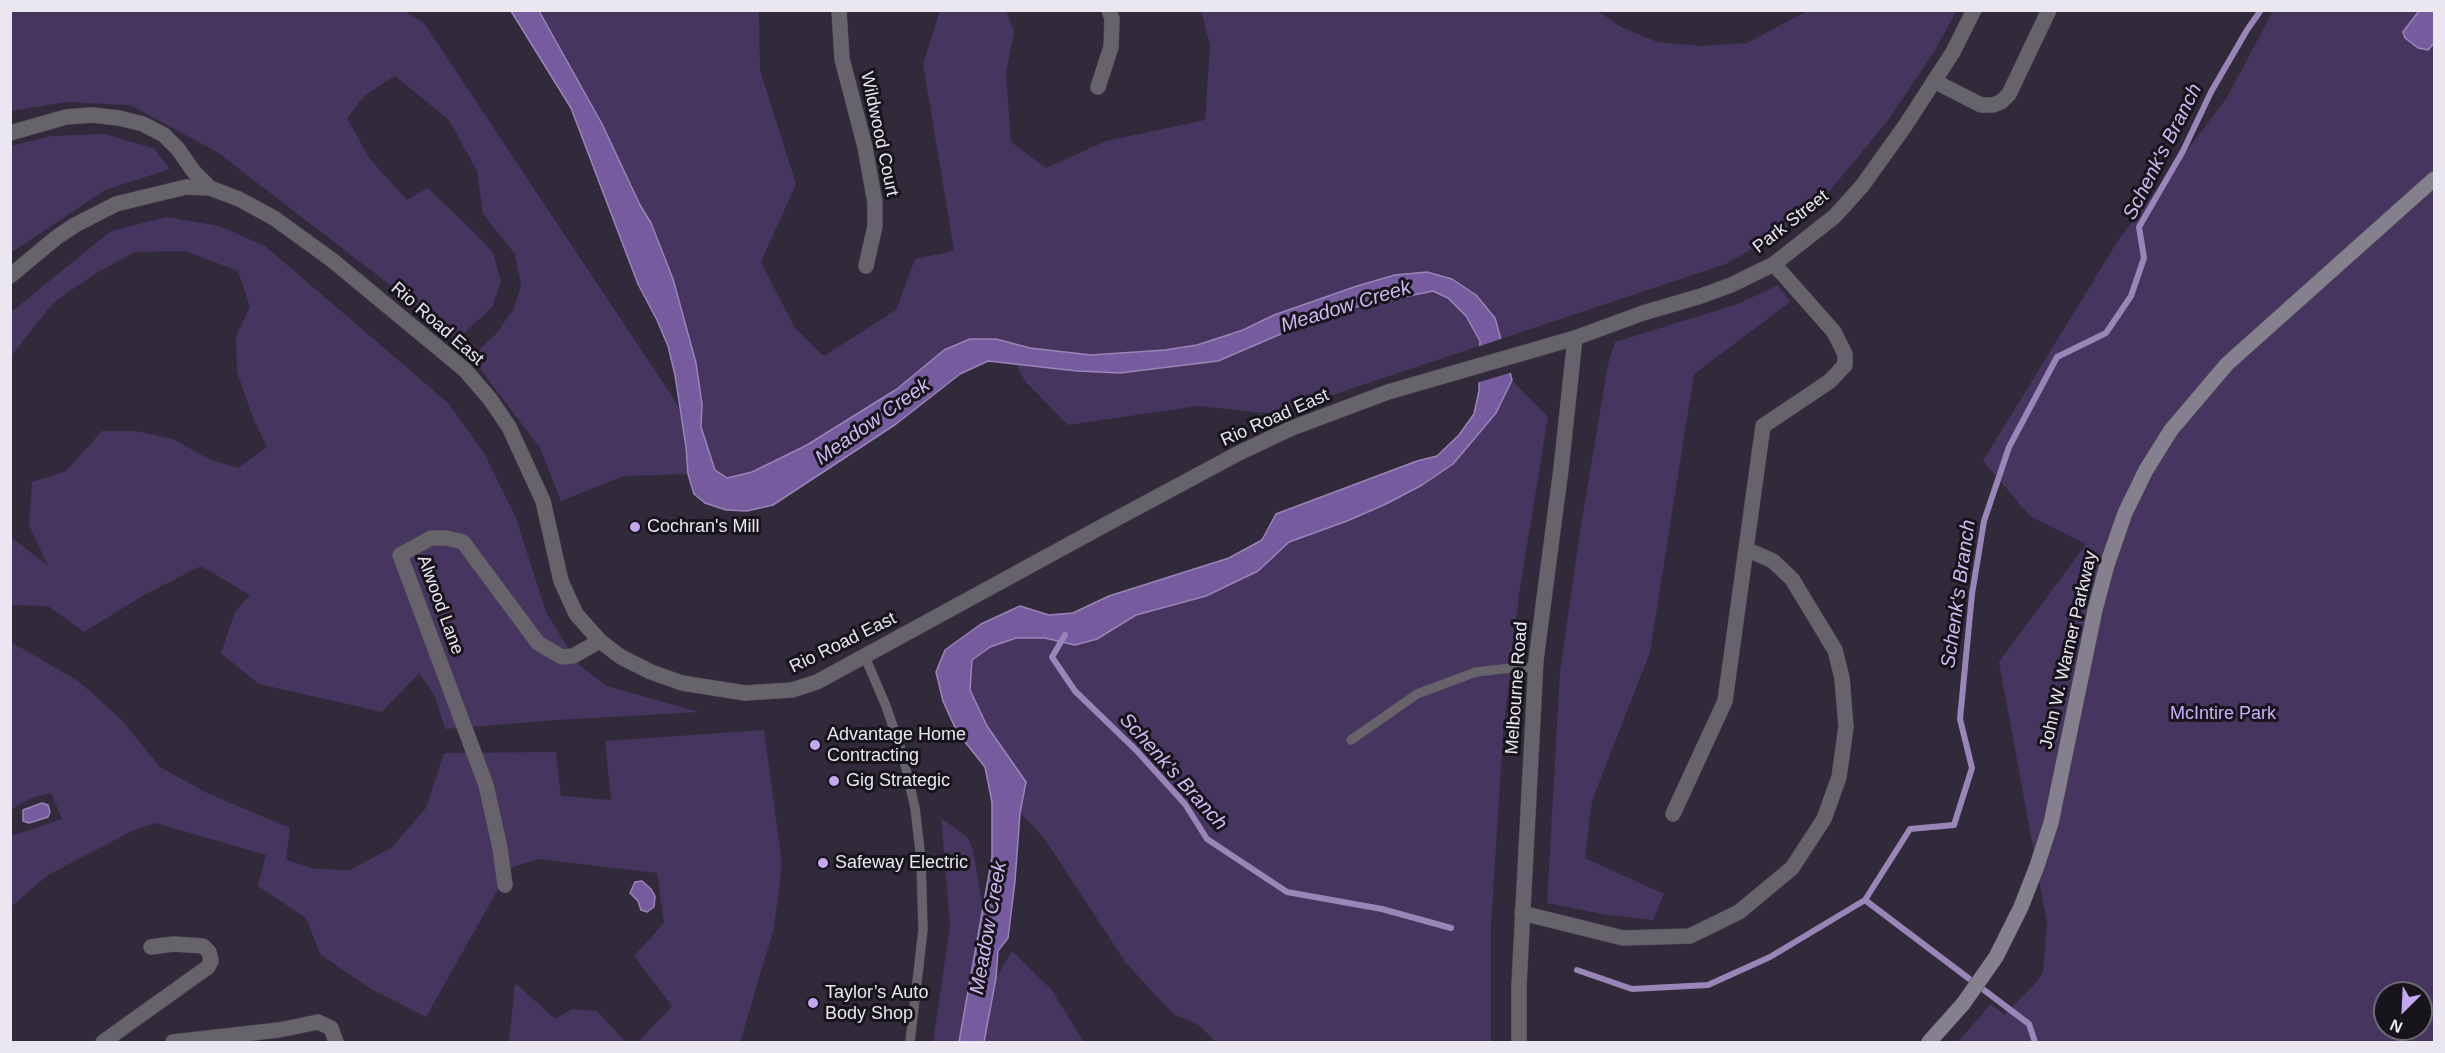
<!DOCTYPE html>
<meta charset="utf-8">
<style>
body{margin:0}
#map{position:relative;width:2445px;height:1053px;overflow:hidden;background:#302a3a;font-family:Arial,sans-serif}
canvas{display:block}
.frame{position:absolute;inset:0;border:12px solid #eae7f1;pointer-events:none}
.north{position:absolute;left:2373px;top:981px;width:60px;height:60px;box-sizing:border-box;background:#17141b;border:2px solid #6b6871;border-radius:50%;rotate:204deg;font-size:16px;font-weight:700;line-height:24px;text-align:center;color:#eae7f1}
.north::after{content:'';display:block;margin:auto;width:21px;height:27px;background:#c4a7f1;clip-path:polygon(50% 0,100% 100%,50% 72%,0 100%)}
</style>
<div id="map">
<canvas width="2445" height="1053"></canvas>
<div class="frame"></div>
<div class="north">N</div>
</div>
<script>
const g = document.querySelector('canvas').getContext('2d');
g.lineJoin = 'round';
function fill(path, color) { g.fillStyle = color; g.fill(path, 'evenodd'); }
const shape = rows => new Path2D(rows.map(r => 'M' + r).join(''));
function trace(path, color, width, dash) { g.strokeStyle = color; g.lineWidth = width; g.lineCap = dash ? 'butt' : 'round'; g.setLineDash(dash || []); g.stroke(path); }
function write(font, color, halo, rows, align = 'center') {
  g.font = font + ' Arial,sans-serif'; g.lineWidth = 6; g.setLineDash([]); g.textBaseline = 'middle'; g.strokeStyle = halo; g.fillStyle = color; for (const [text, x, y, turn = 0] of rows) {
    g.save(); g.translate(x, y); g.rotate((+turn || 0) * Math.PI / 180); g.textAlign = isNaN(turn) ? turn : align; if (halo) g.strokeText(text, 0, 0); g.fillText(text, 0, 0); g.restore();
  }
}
const green = shape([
 [11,11,404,11,424,23,679,407,686,447,688,474,624,476,561,501,540,448,471,357,496,334,514,308,521,286,515,254,483,214,477,171,449,120,395,76,365,95,347,118,369,158,407,200,428,188,476,234,493,253,501,282,492,307,456,341,394,288,217,152,130,105,66,102,11,111],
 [539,11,759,11,760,70,796,184,761,262,795,328,824,356,896,310,915,259,954,251,923,64,940,11,1006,11,1014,31,1006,74,1011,142,1046,168,1106,141,1205,120,1210,45,1201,11,1598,11,1621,27,1657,42,1700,46,1747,43,1807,11,1956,11,1934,52,1889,119,1814,210,1773,237,1726,264,1501,339,1495,318,1476,295,1395,275,1318,299,1274,315,1243,330,1197,345,1164,350,1091,355,1030,348,996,339,944,350,897,389,844,423,781,459,752,472,727,478,715,470,701,427,702,404,696,363,673,279,651,223,640,205,602,124],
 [2273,11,2434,11,2434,1042,1958,1042,1991,1004,2004,1015,2035,984,2043,972,2047,923,1999,662,2086,544,2030,516,1983,461,2119,239,2226,99],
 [2385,993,2421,993,2421,1029,2385,1029],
 [105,134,153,148,170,169,105,190,11,253,11,146,51,136],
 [166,217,219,226,265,246,448,403,484,453,516,518,546,612,578,664,607,686,699,712,557,720,445,729,435,696,419,673,382,712,259,684,221,653,235,612,250,595,201,566,144,595,84,632,48,606,11,605,11,537,48,566,29,525,32,482,66,471,102,431,136,431,173,439,209,459,238,468,267,447,253,418,237,372,236,336,250,307,238,271,185,251,135,252,96,273,53,303,11,356,10,313,111,231],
 [1778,285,1790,302,1694,374,1650,652,1592,801,1585,858,1664,894,1653,920,1607,915,1547,903,1560,672,1580,531,1608,364,1615,342,1738,304],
 [1433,291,1448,298,1466,316,1480,341,1480,346,1275,414,1198,406,1068,425,1025,381,1016,364,1120,373,1218,361,1332,312],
 [1512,380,1548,417,1519,594,1503,736,1491,926,1491,1042,1216,1042,1199,1025,1173,1014,1126,963,1044,838,1020,813,1025,782,987,726,970,690,972,660,990,647,1016,637,1045,638,1075,645,1097,639,1136,615,1206,596,1258,571,1289,542,1347,521,1386,504,1422,485,1453,464,1496,413],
 [11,642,78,681,120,718,160,767,209,794,290,828,286,860,316,869,350,870,391,848,426,808,444,753,556,752,561,796,611,800,605,741,764,730,782,864,774,928,740,1042,638,1042,672,1006,634,956,664,923,657,873,538,859,510,868,426,1017,371,989,320,954,306,918,258,886,266,855,156,823,134,830,48,875,11,907,11,836,62,819,51,793,31,798,11,810],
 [941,818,967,837,973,849,983,909,959,1042,933,1042,950,925],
 [1012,951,1051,989,1084,1042,984,1042,996,978],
 [515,983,555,1019,572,1009,597,1011,626,1042,509,1042]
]);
const water = shape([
 [511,11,539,11,602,124,640,205,651,223,673,279,696,363,702,404,701,427,715,470,727,478,752,472,807,445,897,389,944,350,970,339,996,339,1030,348,1091,355,1165,350,1197,345,1243,330,1274,315,1357,286,1395,275,1427,272,1452,279,1476,295,1495,318,1512,380,1496,413,1453,464,1422,485,1386,504,1347,521,1289,542,1258,571,1206,596,1136,615,1097,639,1075,645,1045,638,1016,638,990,647,972,660,970,690,987,726,1026,782,1020,813,1015,881,1008,938,998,951,996,978,984,1042,959,1042,992,857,992,802,985,767,957,732,943,701,936,672,945,650,981,624,1020,606,1049,615,1073,613,1109,596,1229,558,1262,540,1276,514,1417,461,1437,456,1459,435,1474,414,1479,391,1480,341,1466,316,1448,298,1433,291,1332,312,1218,361,1120,373,1077,371,988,361,960,374,896,424,773,505,747,511,726,510,705,503,694,494,688,474,686,447,675,375,668,346,657,320,638,284,571,108,511,11],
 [2419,11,2434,11,2434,43,2428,50,2418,48,2405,38,2403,32,2419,11],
 [42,803,48,805,50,812,48,817,29,823,23,821,23,810,42,803],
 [642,881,651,889,655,896,654,907,647,912,641,910,638,901,630,893,635,882,642,881]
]);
const pier = shape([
 [1504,338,1513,372,1476,383,1477,347]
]);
const stream = shape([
 [1065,635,1052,657,1075,691,1136,750,1185,804,1207,839,1287,892,1382,909,1451,928],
 [1865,900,2029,1024,2035,1042],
 [1577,970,1632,989,1708,985,1770,957,1865,900,1910,829,1954,825,1972,768,1960,719,1972,594,1984,521,2009,447,2057,357,2106,333,2131,296,2144,258,2139,227,2183,151,2211,92,2247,30,2261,10]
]);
const service = shape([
 [865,657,886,706,903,756,915,808,921,859,923,930,910,1042],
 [1351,740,1417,694,1476,672,1520,667,1535,668]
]);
const minor = shape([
 [839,10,842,59,865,147,875,203,875,226,866,266],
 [1934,81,1981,105,1993,105,2001,102,2009,94,2049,10],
 [1098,87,1111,47,1112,19,1109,10],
 [10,133,66,117,92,115,119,118,143,124,164,135,178,149,194,172,210,188],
 [1746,549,1763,426,1830,381,1845,365,1845,354,1834,332,1774,264],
 [505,885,500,848,486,785,400,555,431,538,446,538,463,542,538,643,562,657,573,656,600,641],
 [1522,913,1623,938,1690,936,1739,912,1792,868,1824,819,1839,777,1846,727,1842,678,1835,650,1792,579,1773,561,1746,549,1725,701,1673,814],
 [103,1042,208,967,211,961,209,952,203,946,173,944,151,947],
 [173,1042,279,1030,318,1022,331,1028,336,1042]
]);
const tertiary = shape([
 [10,276,57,237,75,225,116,204,186,187,210,188,239,199,274,218,332,260,465,370,490,399,509,427,543,501,561,581,576,614,600,641,621,657,651,672,682,683,745,693,792,690,817,682,1101,527,1239,453,1292,428,1388,392,1575,338,1643,313,1701,296,1731,285,1774,264,1835,216,1862,186,1905,126,1953,52,1974,10],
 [1519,1042,1519,985,1536,660,1561,469,1575,338]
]);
const secondary = shape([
 [1929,1042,1963,1004,1996,957,2021,907,2037,866,2051,823,2095,610,2107,565,2125,513,2146,470,2171,430,2227,364,2434,179]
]);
const markers = [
 [635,527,6,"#c4a7f1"],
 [815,745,6,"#c4a7f1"],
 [834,781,6,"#c4a7f1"],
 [823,863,6,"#c4a7f1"],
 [813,1003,6,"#c4a7f1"]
];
const streetNames = [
 ["Wildwood Court",879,134,78],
 ["Park Street",1791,222,-38],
 ["Rio Road East",437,324,41],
 ["Rio Road East",1275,418,-24],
 ["Alwood Lane",440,605,70],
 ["Rio Road East",843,643,-26],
 ["John W. Warner Parkway",2069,650,-77],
 ["Melbourne Road",1517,688,-86]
];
const poiNames = [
 ["Cochran's Mill",647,527],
 ["Advantage Home",827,735],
 ["Contracting",827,756],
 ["Gig Strategic",846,781],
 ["Safeway Electric",835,863],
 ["Taylor’s Auto",825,993],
 ["Body Shop",825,1014]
];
const parkNames = [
 ["McIntire Park",2223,714]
];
const waterNames = [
 ["Schenk's Branch",2163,152,-63],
 ["Meadow Creek",1346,307,-17],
 ["Meadow Creek",873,422,-35],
 ["Schenk's Branch",1959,594,-82],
 ["Schenk's Branch",1173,772,48],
 ["Meadow Creek",989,928,-80]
];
fill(green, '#46365f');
fill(water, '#775b9f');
trace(water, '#9a85b8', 1.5);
fill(pier, '#302a3a');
trace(stream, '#9a85b8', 6);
trace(service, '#4e4857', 10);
trace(minor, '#4e4857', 16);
trace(tertiary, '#4e4857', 16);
trace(secondary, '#4e4857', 16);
trace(service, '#66636b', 9);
trace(minor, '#66636b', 15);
trace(tertiary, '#66636b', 15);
trace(secondary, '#85808d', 15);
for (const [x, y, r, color] of markers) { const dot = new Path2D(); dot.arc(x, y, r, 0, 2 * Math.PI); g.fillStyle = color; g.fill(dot); trace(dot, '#17141b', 2); }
write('18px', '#eae7f1', '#17141b', streetNames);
write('18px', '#eae7f1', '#17141b', poiNames, 'left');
write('18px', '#cdb0fc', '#17141b', parkNames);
write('italic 20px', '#cfbaf3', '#17141b', waterNames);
</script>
